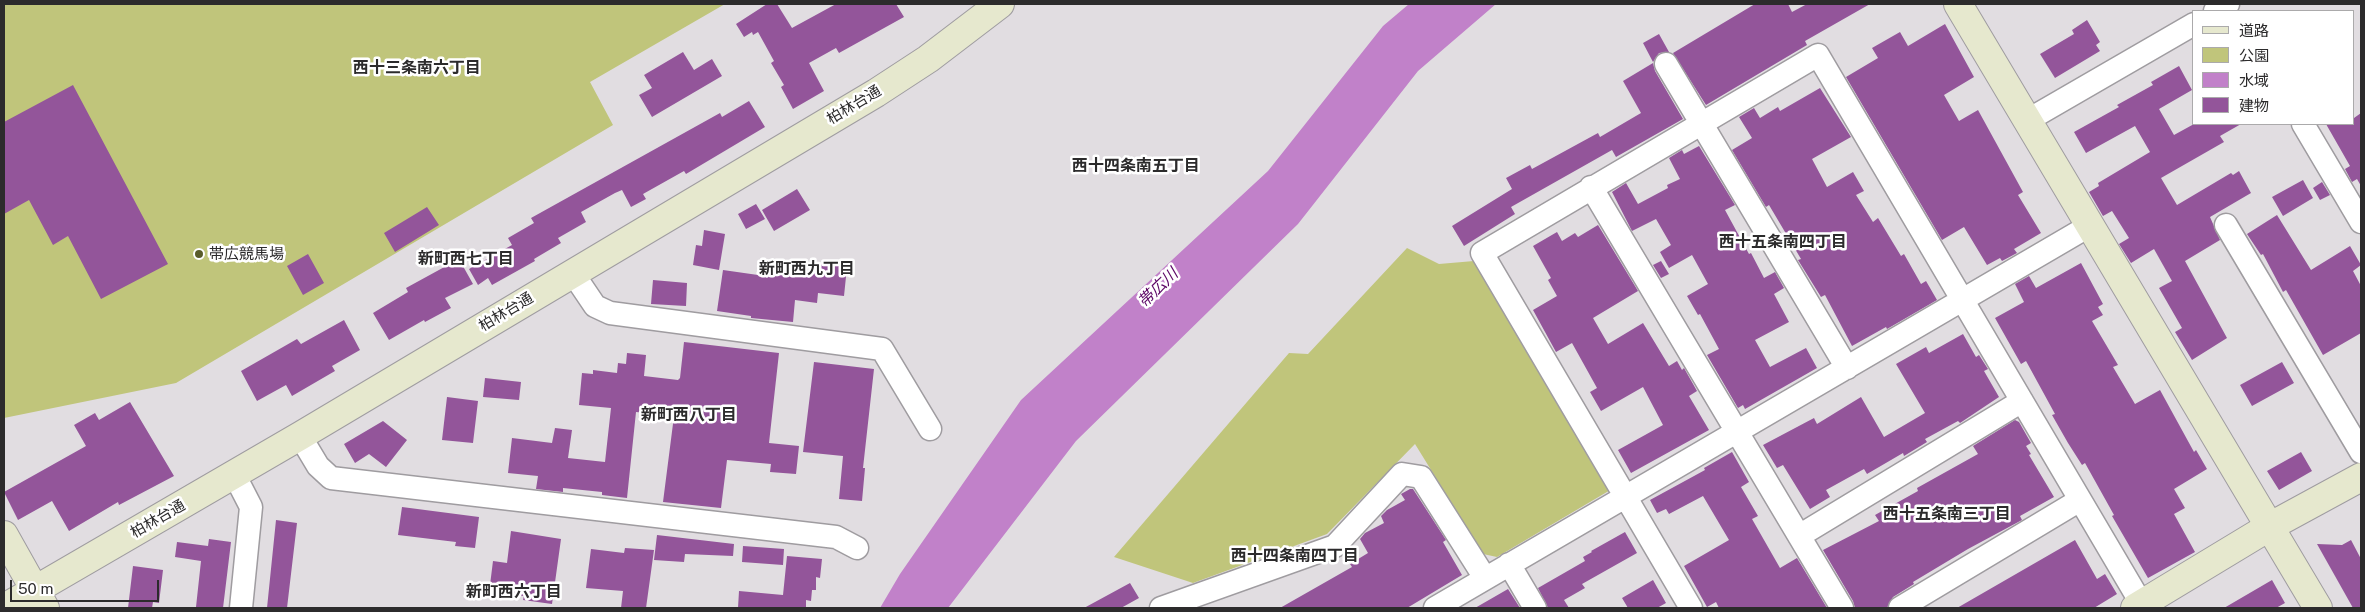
<!DOCTYPE html>
<meta charset="utf-8">
<style>
body{margin:0}
#map{position:relative;width:2365px;height:612px;overflow:hidden;background:#e1dde1;font-family:"Public Sans","Noto Sans JP",sans-serif}
canvas{display:block}
.frame{position:absolute;inset:0;border:5px solid #2c2b2c;pointer-events:none}
.legend{position:absolute;left:2192px;top:10px;width:162px;height:115px;box-sizing:border-box;background:#fff;border:1px solid #abaaab;margin:0;padding:6px 9px;list-style:none;font-size:15px;color:#2c2b2c}
.legend li{display:flex;align-items:center;gap:10px;height:25px}
.legend b{width:25px;border:1px solid #abaaab}
.scale{position:absolute;left:10px;top:580px;width:149px;height:22px;box-sizing:border-box;border:2px solid #2c2b2c;border-top:0;padding-left:6px;font-size:15px;line-height:18px;white-space:nowrap;color:#2c2b2c;-webkit-text-stroke:4px #fff;paint-order:stroke}
</style>
<div id="map">
<canvas width="2365" height="612"></canvas>
<div class="frame"></div>
<ul class="legend">
<li><b style="height:6px;background:#e6e8ce"></b>道路</li>
<li><b style="height:14px;background:#c0c57b"></b>公園</li>
<li><b style="height:14px;background:#c181c9"></b>水域</li>
<li><b style="height:14px;background:#93559a"></b>建物</li>
</ul>
<div class="scale">50 m</div>
</div>
<script>
const g = document.querySelector('canvas').getContext('2d');
g.lineJoin = 'round';
function fill(path, color) { g.fillStyle = color; g.fill(path, 'evenodd'); }
const shape = rows => new Path2D(rows.map(r => 'M' + r).join(''));
function trace(path, color, width, dash) { g.strokeStyle = color; g.lineWidth = width; g.lineCap = dash ? 'butt' : 'round'; g.setLineDash(dash || []); g.stroke(path); }
function write(font, color, halo, rows, align = 'center') {
  g.font = font + ' "Public Sans","Noto Sans JP",sans-serif'; g.lineWidth = 5; g.setLineDash([]); g.textBaseline = 'middle'; g.strokeStyle = halo; g.fillStyle = color; for (const [text, x, y, turn = 0] of rows) {
    g.save(); g.translate(x, y); g.rotate((+turn || 0) * Math.PI / 180); g.textAlign = isNaN(turn) ? turn : align; if (halo) g.strokeText(text, 0, 0); g.fillText(text, 0, 0); g.restore();
  }
}
const green = shape([
 [4,4,725,4,590,82,613,125,176,383,4,418],
 [1407,248,1439,264,1474,261,1612,489,1497,557,1483,554,1415,444,1327,534,1193,583,1114,557,1289,353,1308,354]
]);
const water = shape([
 [1409,4,1496,4,1418,71,1298,224,1076,441,948,608,880,608,900,574,1021,400,1268,171,1383,26]
]);
const building = shape([
 [767,4,777,4,792,28,836,4,896,4,904,17,839,53,836,48,809,63,824,91,793,109,781,87,784,85,771,63,774,61,758,32,753,35,752,32,744,37,736,24],
 [1755,4,1788,4,1792,12,1807,4,1870,4,1805,41,1807,45,1706,105,1673,53],
 [2087,20,2100,42,2096,45,2100,51,2055,78,2040,54,2074,34,2072,30],
 [1945,24,1974,77,1944,95,1959,121,1978,110,2023,192,2018,195,2041,233,2014,249,2017,253,2002,261,2000,258,1987,265,1964,227,1942,240,1846,77,1878,58,1872,48,1900,32,1908,46],
 [1659,34,1669,52,1659,53,1653,62,1643,43],
 [683,52,694,70,712,59,722,76,652,117,639,95,652,88,644,75],
 [1653,63,1655,71,1683,119,1616,157,1612,150,1511,207,1515,214,1464,246,1452,226,1512,189,1506,178,1530,165,1532,169,1598,133,1600,137,1641,113,1623,81],
 [2179,66,2192,90,2159,109,2174,135,2194,124,2241,124,2220,136,2224,142,2161,178,2177,205,2231,173,2233,175,2239,171,2251,193,2210,217,2220,240,2185,261,2227,338,2192,360,2175,332,2182,328,2159,288,2172,281,2154,249,2131,263,2119,244,2129,238,2112,211,2103,216,2089,192,2099,186,2098,183,2150,152,2135,126,2086,153,2074,132,2119,107,2117,105,2153,85,2151,82],
 [73,85,168,264,101,299,68,236,53,245,29,200,4,214,4,122],
 [1820,88,1851,137,1812,159,1827,187,1853,172,1864,191,1856,195,1873,222,1878,218,1901,256,1904,254,1921,284,1926,281,1937,300,1887,329,1886,327,1852,346,1825,295,1821,297,1798,260,1801,259,1769,205,1766,207,1732,150,1752,138,1739,117,1754,108,1760,118,1778,107,1780,111],
 [749,101,765,127,686,174,684,171,643,194,646,199,631,207,622,190,615,193,581,212,586,222,558,238,561,243,534,259,535,261,492,285,488,278,478,285,469,269,512,245,508,238,534,223,531,218,720,113,722,117],
 [2361,113,2361,186,2357,179,2352,182,2345,169,2350,166,2326,124,2354,124,2354,118],
 [1699,146,1735,205,1725,210,1749,254,1751,253,1764,278,1775,272,1784,288,1774,294,1789,322,1755,340,1770,367,1806,348,1817,368,1745,409,1743,405,1738,408,1707,355,1719,349,1700,314,1698,315,1687,296,1708,284,1692,255,1669,268,1660,252,1671,245,1656,219,1632,231,1612,192,1626,183,1638,204,1668,188,1667,185,1680,179,1669,158,1682,150,1684,154],
 [2303,180,2313,198,2283,216,2272,197],
 [2322,182,2330,195,2320,200,2313,188],
 [797,189,810,210,774,231,762,210],
 [756,204,765,219,746,229,738,214],
 [427,207,439,225,395,252,384,233],
 [2277,215,2311,270,2350,246,2361,265,2353,271,2361,286,2361,333,2323,355,2286,290,2283,292,2263,254,2261,255,2247,234],
 [1598,225,1638,291,1593,318,1608,344,1643,323,1669,366,1677,361,1682,370,1684,368,1697,391,1689,396,1709,430,1631,473,1618,450,1663,425,1643,387,1601,411,1590,392,1597,388,1572,343,1556,352,1533,310,1557,296,1548,280,1551,278,1533,246,1557,232,1562,241,1575,233,1578,237],
 [704,230,725,234,719,270,693,265,696,245,702,246],
 [308,254,324,283,303,295,287,266],
 [459,259,473,284,445,298,451,308,425,322,424,320,389,340,373,313,408,292,406,288],
 [1661,261,1669,274,1661,278,1653,265],
 [2081,263,2103,304,2098,307,2103,315,2092,321,2118,365,2113,367,2135,404,2160,390,2194,452,2196,450,2207,469,2174,489,2185,508,2174,514,2195,552,2148,578,2112,516,2114,515,2085,463,2082,465,2068,443,2052,415,2055,414,2026,361,2021,364,1995,318,2024,302,2015,284,2029,276,2036,288],
 [821,264,847,267,844,296,818,293,817,303,795,300,793,322,751,318,751,316,717,311,723,270,758,275,758,270,796,274,796,271,820,273],
 [653,280,687,283,686,306,651,304],
 [344,320,360,350,332,366,335,371,292,396,286,385,257,401,241,371,297,339,301,344],
 [1963,334,1976,357,1979,355,1988,369,1984,371,1999,397,1960,423,1958,421,1925,439,1927,442,1904,456,1903,453,1867,474,1864,469,1826,490,1830,497,1810,509,1783,465,1777,468,1763,445,1814,418,1817,424,1861,397,1884,437,1925,413,1896,364,1926,347,1929,353],
 [684,342,779,353,769,443,799,446,796,474,770,472,771,464,727,460,721,508,663,502,674,416,636,412,627,498,602,495,602,492,563,488,563,492,536,489,538,476,508,473,512,438,552,443,555,428,572,430,568,458,605,462,611,408,579,405,582,373,593,374,593,370,617,373,618,363,626,364,627,353,646,355,644,376,678,380,680,378],
 [814,362,874,369,863,468,865,468,862,501,839,499,843,456,803,452],
 [2282,362,2294,383,2252,406,2240,385],
 [485,378,521,382,519,400,483,397],
 [447,397,478,401,473,443,442,440],
 [130,402,174,476,119,505,118,502,69,531,52,501,18,520,4,492,86,446,74,425,95,413,99,420],
 [2015,420,2019,422,2031,443,2026,446,2031,454,2029,455,2054,497,2020,516,2022,520,1968,549,1913,582,1914,584,1893,597,1887,608,1855,608,1853,601,1823,550,1879,521,1875,515,1918,491,1917,488,1978,454,1973,446],
 [383,421,407,440,386,467,369,454,355,463,344,444],
 [1732,452,1749,482,1741,487,1758,516,1752,519,1780,568,1797,558,1827,608,1719,608,1716,602,1707,607,1684,566,1729,540,1703,496,1669,514,1666,509,1657,513,1650,500,1705,470,1704,468],
 [2301,452,2312,471,2279,490,2267,471],
 [1410,489,1413,489,1446,540,1443,542,1462,575,1407,608,1280,608,1352,567,1350,564,1368,553,1360,539,1365,533,1384,523,1381,516,1387,510,1405,500,1401,494],
 [402,507,479,517,475,548,455,546,456,542,398,535],
 [276,520,297,523,287,608,267,608],
 [511,531,561,539,552,604,523,600,524,596,489,593,493,561,507,563],
 [1625,532,1637,553,1582,584,1585,588,1564,600,1569,608,1548,608,1538,588,1585,561,1583,557,1592,552,1591,551],
 [657,535,734,544,733,556,685,554,684,562,654,560],
 [209,539,231,542,223,608,196,607,201,561,175,557,177,542,208,546],
 [2075,540,2097,579,2105,574,2117,594,2094,608,1957,608],
 [2351,540,2361,559,2361,608,2353,608,2317,544,2342,545],
 [743,546,784,549,783,565,742,562],
 [625,548,654,550,646,608,621,608,623,591,586,588,591,549,624,553],
 [787,556,822,559,820,578,816,577,816,590,812,590,811,601,806,600,806,608,738,608,739,591,783,595],
 [133,566,163,570,159,603,153,602,152,608,128,608],
 [1653,580,1666,603,1657,608,1628,608,1622,598],
 [2272,580,2285,603,2276,608,2224,608],
 [1130,583,1139,598,1121,608,1084,608],
 [1508,589,1520,608,1475,608]
]);
const street = shape([
 [2215,11,2228,4],
 [1666,64,1847,368],
 [2028,120,2194,24],
 [2303,124,2361,222],
 [1591,187,1842,608],
 [2226,225,2361,452],
 [572,272,595,306,610,313,882,349,930,429],
 [300,436,318,466,331,478,836,537,857,548],
 [234,474,251,507,241,608],
 [1799,536,2022,401],
 [1509,564,1535,608],
 [1161,608,1335,546,1402,474,1421,477,1485,578],
 [1435,608,2089,226],
 [1691,608,1482,253,1818,55,2144,608],
 [1900,608,2080,500]
]);
const secondary = shape([
 [1958,4,2318,608],
 [4,535,45,608],
 [4,608,300,436,876,93,928,59,1000,4],
 [2135,608,2269,527,2361,477]
]);
const markers = [
 [199,254,5,"#595c2a"]
];
const streetNames = [
 ["柏林台通",854,105,-31],
 ["柏林台通",506,312,-31],
 ["柏林台通",158,519,-30]
];
const poiNames = [
 ["帯広競馬場",209,254]
];
const neighbourhoodNames = [
 ["西十三条南六丁目",417,68],
 ["西十四条南五丁目",1136,166],
 ["西十五条南四丁目",1783,242],
 ["新町西七丁目",466,259],
 ["新町西九丁目",807,269],
 ["新町西八丁目",689,415],
 ["西十五条南三丁目",1947,514],
 ["西十四条南四丁目",1295,556],
 ["新町西六丁目",514,592]
];
const waterNames = [
 ["帯広川",1158,288,-44]
];
fill(green, '#c0c57b');
fill(water, '#c181c9');
fill(building, '#93559a');
trace(street, '#9f9ca0', 25);
trace(secondary, '#9f9ca0', 30);
trace(street, '#fff', 22);
trace(secondary, '#e6e8ce', 28);
for (const [x, y, r, color] of markers) { const dot = new Path2D(); dot.arc(x, y, r, 0, 2 * Math.PI); g.fillStyle = color; g.fill(dot); trace(dot, '#fff', 2); }
write('15px', '#2c2b2c', '#fff', streetNames);
write('15px', '#2c2b2c', '#fff', poiNames, 'left');
write('bold 16px', '#2c2b2c', '#fff', neighbourhoodNames);
write('italic 16px', '#5b0665', '#fff', waterNames);
</script>
